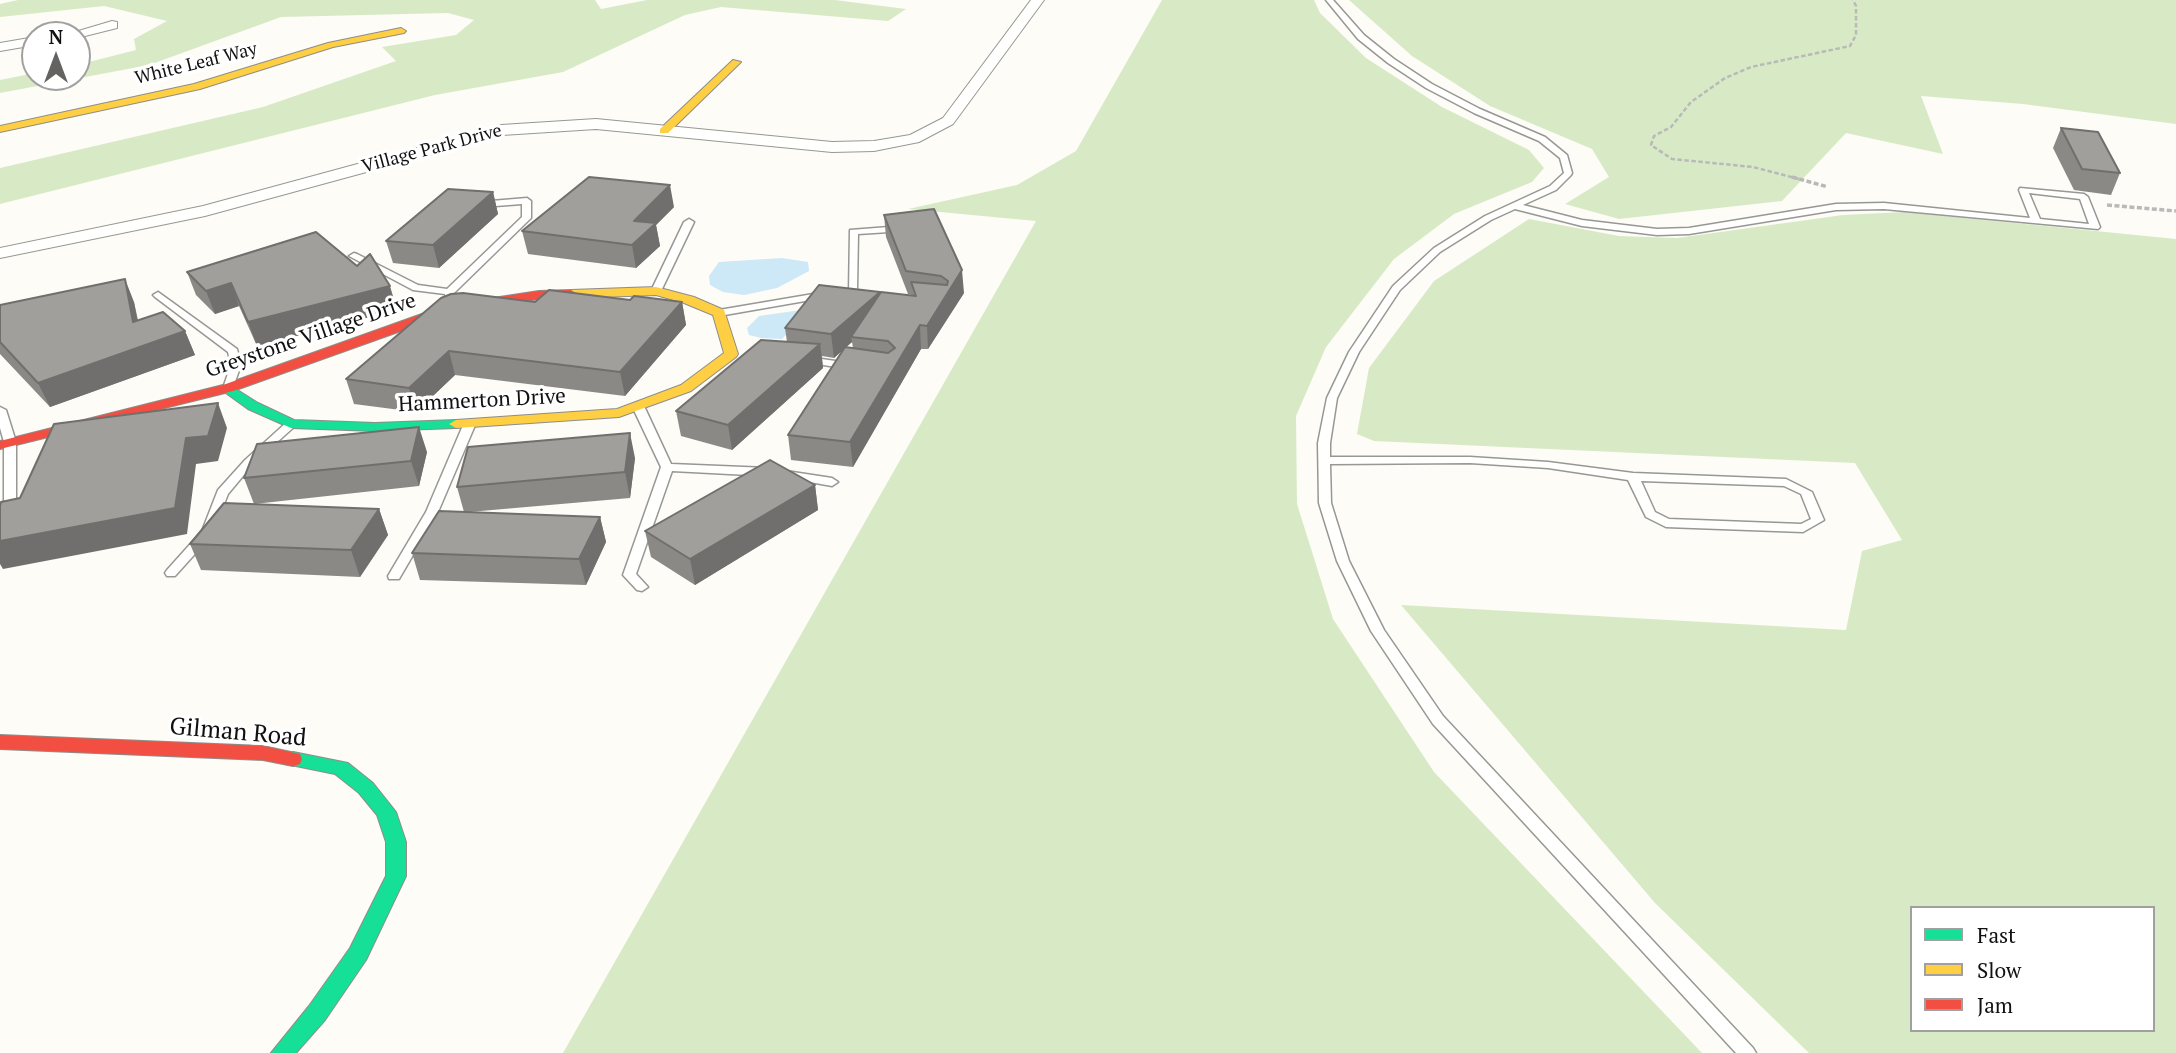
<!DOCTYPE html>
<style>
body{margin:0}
#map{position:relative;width:2176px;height:1053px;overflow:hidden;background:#fdfcf7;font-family:"PT Serif",serif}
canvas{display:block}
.legend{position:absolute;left:1910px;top:906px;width:245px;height:126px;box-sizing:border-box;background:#fff;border:2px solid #a0a0a0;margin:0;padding:9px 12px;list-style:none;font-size:21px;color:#111}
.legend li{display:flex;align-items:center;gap:14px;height:35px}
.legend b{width:35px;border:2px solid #a0a0a0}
.north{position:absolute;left:21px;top:21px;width:70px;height:70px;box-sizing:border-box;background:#fff;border:2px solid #a0a0a0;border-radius:50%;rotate:0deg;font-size:19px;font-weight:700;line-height:28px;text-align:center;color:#111}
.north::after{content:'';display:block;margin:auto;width:24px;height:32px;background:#646362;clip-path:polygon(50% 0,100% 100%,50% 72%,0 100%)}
</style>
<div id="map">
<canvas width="2176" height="1053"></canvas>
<ul class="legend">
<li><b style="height:9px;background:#16e098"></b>Fast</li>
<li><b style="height:9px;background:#ffcf43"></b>Slow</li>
<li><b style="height:9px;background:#f24e42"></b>Jam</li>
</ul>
<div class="north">N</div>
</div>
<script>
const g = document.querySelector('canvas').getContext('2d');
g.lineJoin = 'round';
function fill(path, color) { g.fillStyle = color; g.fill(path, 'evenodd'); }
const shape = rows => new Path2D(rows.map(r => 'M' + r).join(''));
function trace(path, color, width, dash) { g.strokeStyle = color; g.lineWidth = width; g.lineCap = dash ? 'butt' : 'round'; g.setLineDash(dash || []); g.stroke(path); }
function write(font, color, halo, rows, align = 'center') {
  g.font = font + ' "PT Serif",serif'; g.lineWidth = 7; g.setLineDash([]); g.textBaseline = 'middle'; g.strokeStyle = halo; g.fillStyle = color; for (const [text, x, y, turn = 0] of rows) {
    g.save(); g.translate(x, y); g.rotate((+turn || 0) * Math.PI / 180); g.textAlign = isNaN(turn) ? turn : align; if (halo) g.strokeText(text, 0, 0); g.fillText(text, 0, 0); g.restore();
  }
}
const forest = shape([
 [18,0,595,0,601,9,647,0,835,0,906,9,888,21,721,7,685,15,563,72,435,95,0,204,0,168,263,107,396,61,382,47,456,35,474,20,448,13,281,17,149,65,0,93,0,80,35,73,35,77,77,77,77,65,136,50,134,39,167,21,104,6,0,17,0,4],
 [1162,0,1314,0,1320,13,1366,58,1442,107,1529,150,1544,168,1532,182,1454,214,1394,259,1326,347,1296,416,1297,504,1333,619,1434,772,1702,1053,563,1053,1036,221,908,209,1017,185,1076,151],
 [1349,0,2176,0,2176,124,2023,104,1921,96,1943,154,1846,133,1782,201,1619,219,1565,204,1609,177,1592,149,1490,106,1412,56],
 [1904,212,2176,239,2176,1053,1809,1053,1655,903,1401,605,1846,630,1862,551,1902,540,1855,463,1374,441,1357,434,1369,368,1434,281,1529,219,1619,236,1677,238,1843,215],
 [1912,908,2153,908,2153,1030,1912,1030]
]);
const water = shape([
 [782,258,808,262,809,271,777,288,744,295,723,292,710,285,709,276,719,262],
 [801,310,802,318,782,339,761,338,749,335,747,328,759,316]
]);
const pathFar1 = shape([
 [1799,179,1753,167,1672,159,1651,145,1654,136,1671,127,1691,102,1725,78,1751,67,1850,46,1856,35,1856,6,1853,0]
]);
const path = shape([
 [1792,177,1828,187],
 [2107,205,2176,211]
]);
const lane = shape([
 [1326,0,1333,0,1364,35,1394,59,1432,84,1480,109,1545,137,1567,155,1572,173,1571,175,1556,190,1523,205,1582,220,1657,229,1689,228,1836,204,1884,203,2030,218,2019,190,2020,188,2084,194,2088,197,2100,227,2098,229,1884,209,1836,210,1689,234,1657,235,1582,226,1515,209,1491,220,1440,252,1400,290,1359,352,1337,398,1330,443,1330,457,1470,457,1548,462,1633,473,1786,479,1812,492,1824,520,1803,532,1666,527,1646,517,1628,480,1548,468,1470,463,1330,464,1331,503,1349,561,1384,630,1443,716,1753,1048,1756,1053,1736,1053,1433,724,1371,631,1337,561,1319,503,1318,443,1327,398,1349,352,1393,286,1434,248,1485,216,1550,186,1564,173,1560,158,1539,141,1474,113,1426,88,1388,63,1358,39,1326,0],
 [2029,193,2080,199,2089,224,2040,219,2029,193],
 [1641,481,1784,486,1801,494,1811,519,1801,524,1669,519,1655,512,1641,481],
 [527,198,531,201,531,218,454,293,457,308,456,310,448,310,445,294,413,290,349,256,354,253,357,254,418,285,447,289,522,217,522,204,482,207,479,206,479,202,527,198],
 [689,219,694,222,661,291,656,294,653,293,651,291,684,222,689,219],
 [902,226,905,227,905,231,858,234,857,290,852,293,849,292,850,230,902,226],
 [158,292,237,349,241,365,232,390,228,391,223,388,231,365,228,352,155,297,153,295,158,292],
 [825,292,830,295,828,297,719,316,714,313,719,310,825,292],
 [808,357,849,363,854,366,849,369,804,362,803,360,808,357],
 [638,403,644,406,671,464,768,468,774,472,768,476,672,471,636,574,648,587,642,591,637,590,623,575,661,467,632,406,638,403],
 [0,407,6,410,16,442,16,510,4,531,0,532,0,517,4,510,4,442,0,428,0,407],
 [470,420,476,423,438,512,399,579,389,579,388,576,426,512,464,423,470,420],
 [291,421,295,422,297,424,295,426,253,464,228,494,212,535,175,576,167,576,165,573,167,570,202,531,218,490,245,460,287,422,291,421],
 [786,471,832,478,838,482,832,486,782,477,780,475,782,473,786,471]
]);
const street = shape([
 [1031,0,1044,0,953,124,919,142,874,151,832,152,596,129,502,135,205,216,0,258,0,248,203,206,501,125,596,119,832,142,874,141,910,135,943,118,1031,0],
 [112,21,117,22,117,28,77,38,77,35,65,35,112,21],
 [35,37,35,45,0,51,0,43,35,37]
]);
const fast = shape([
 [228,384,258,403,294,420,375,423,456,420,463,424,456,428,375,431,291,428,248,409,223,391,221,388,223,385,228,384],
 [293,752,348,763,373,783,396,812,406,842,406,876,366,960,325,1020,296,1053,271,1053,309,1006,350,948,386,876,386,842,377,815,359,793,335,774,286,764,284,759,286,754,293,752]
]);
const slow = shape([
 [401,28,406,31,404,33,333,47,200,89,0,132,0,126,194,84,328,43,401,28],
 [733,60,741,62,668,133,660,133,660,129,733,60],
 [656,287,694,297,724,310,738,354,736,357,691,391,619,417,456,428,449,424,456,420,617,409,681,385,724,353,713,315,684,303,656,295,571,298,565,294,571,290,656,287]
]);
const jam = shape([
 [571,290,577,294,575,297,539,299,454,312,233,391,0,449,0,441,223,385,447,305,539,291,571,290],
 [0,735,263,746,300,754,302,759,300,764,293,766,263,760,0,749,0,735]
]);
const wall = shape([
 [2061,128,2120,173,2111,195,2074,190,2053,148],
 [493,192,498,214,439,268,393,263,386,241],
 [674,207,656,225,660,246,636,268,528,254,522,231],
 [884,215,964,293,928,349,921,349,853,467,791,460,788,435,843,350,834,358,822,356,823,368,732,450,681,436,676,411,787,342,785,328,912,295,908,294,886,237],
 [852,342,853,348,846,347],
 [187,272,397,310,257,346,239,306,215,314,196,295],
 [630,300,682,302,686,325,625,396,455,375,416,412,354,404,346,379,535,302],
 [134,302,138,320,185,331,195,355,50,407,0,354,0,305],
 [427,452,419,486,254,504,244,478],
 [635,458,630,498,469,512,600,517,606,542,586,585,420,580,412,553,464,512,457,487],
 [815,485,818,510,695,585,651,557,645,531],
 [379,509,388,535,360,577,201,570,190,544]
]);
const shadedWall = shape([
 [670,185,674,207,656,225,660,246,636,268,632,245,634,221],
 [493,192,498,214,439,268,433,245],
 [962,270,964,293,928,349,927,326],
 [125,279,134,302,142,346,133,322],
 [231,283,239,306,215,314,206,291],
 [390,286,397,310,257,346,248,322],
 [880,292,882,315,851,337,852,342,834,358,831,334],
 [682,302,686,325,625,396,620,372],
 [920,325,921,349,853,467,850,442],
 [185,331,195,355,50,407,38,383],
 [820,344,823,368,732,450,728,425],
 [449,351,455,375,416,412,409,388],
 [218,403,227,428,218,461,196,464,187,534,3,569,0,564,0,541,186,438],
 [419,427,427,452,419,486,411,461],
 [630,433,635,458,630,498,625,472],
 [815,485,818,510,695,585,690,559],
 [379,509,388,535,360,577,351,550],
 [600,517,606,542,586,585,579,559]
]);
const building = shape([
 [2061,128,2098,132,2120,173,2082,169,2061,128],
 [589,177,670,185,634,221,656,223,632,245,522,231,589,177],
 [448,189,493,192,433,245,386,241,448,189],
 [934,209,962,270,927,326,920,325,850,442,788,435,845,347,888,353,895,348,888,341,851,337,881,292,916,296,911,282,947,285,948,281,941,276,906,271,884,215,934,209],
 [316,232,357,266,370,254,390,286,248,322,231,283,206,291,187,272,316,232],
 [125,279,133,322,163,312,185,331,38,383,0,342,0,305,125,279],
 [819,285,880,292,831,334,785,328,819,285],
 [549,290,630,300,634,296,682,302,620,372,449,351,409,388,346,379,441,298,451,294,463,293,535,302,549,290],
 [761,340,820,344,728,425,676,411,761,340],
 [218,403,208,436,186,438,175,508,0,541,0,506,1,502,20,498,54,424,218,403],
 [419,427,411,461,244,478,257,444,419,427],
 [630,433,625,472,457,487,468,447,630,433],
 [770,460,815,485,690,559,645,531,770,460],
 [224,503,379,509,351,550,190,544,224,503],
 [439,511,600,517,579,559,412,553,439,511]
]);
const farStreetnames = [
 ["White Leaf Way",196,64,-14],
 ["Village Park Drive",432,149,-15]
];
const streetNames = [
 ["Greystone Village Drive",311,336,-19],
 ["Hammerton Drive",482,401,-3]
];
const nearStreetnames = [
 ["Gilman Road",238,733,5]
];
fill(forest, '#d8eac5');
fill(water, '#cde8f7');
trace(lane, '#979795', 3);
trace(street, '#979795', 2);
trace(fast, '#8e8d8b', 2);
trace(slow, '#8e8d8b', 2);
trace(jam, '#8e8d8b', 2);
trace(pathFar1, '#b9b9b8', 2.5, [4.5, 2.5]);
trace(path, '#b9b9b8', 3.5, [5, 2.5]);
fill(lane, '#fffffe');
fill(street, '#fffffe');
fill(fast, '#16e098');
fill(slow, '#ffcf43');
fill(jam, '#f24e42');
fill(wall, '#8a8986');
fill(shadedWall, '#716f6d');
fill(building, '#a19f9c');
trace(building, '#716f6d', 2);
write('18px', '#111', '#fff', farStreetnames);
write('21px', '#111', '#fff', streetNames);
write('24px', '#111', '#fff', nearStreetnames);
</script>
